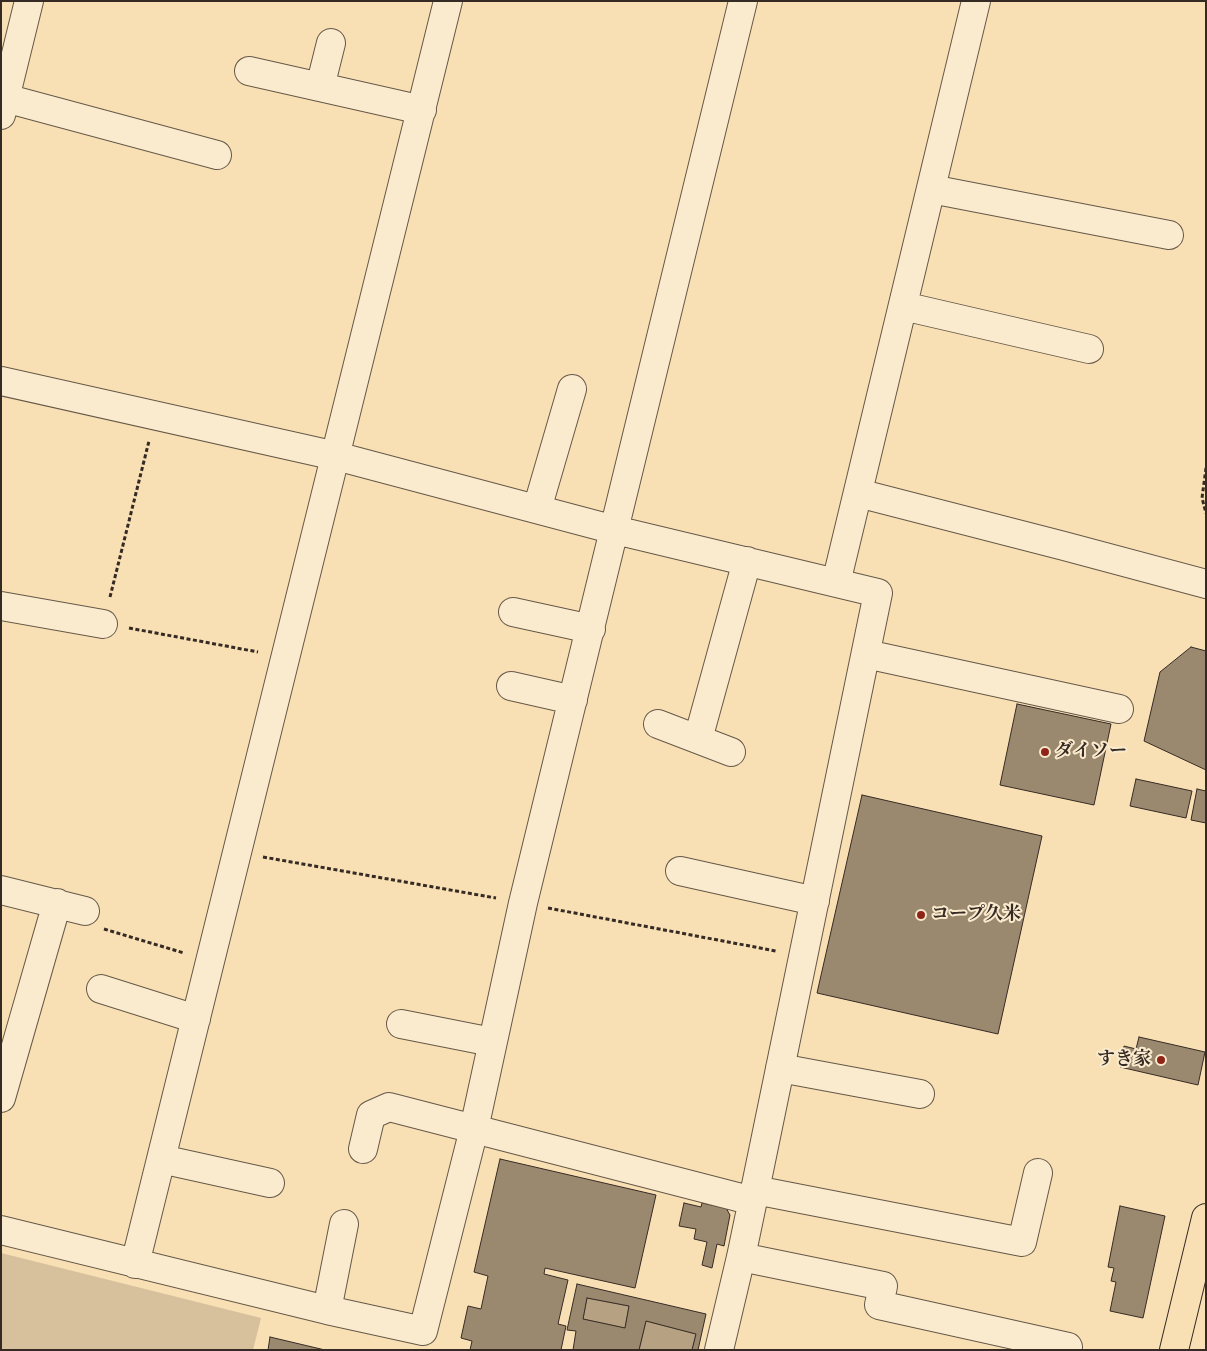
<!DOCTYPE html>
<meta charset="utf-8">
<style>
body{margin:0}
#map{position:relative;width:1207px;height:1351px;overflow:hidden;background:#f8e0b4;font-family:"IM FELL Great Primer",serif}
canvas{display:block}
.frame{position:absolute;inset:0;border:2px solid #362a24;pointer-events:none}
</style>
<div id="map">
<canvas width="1207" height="1351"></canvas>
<div class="frame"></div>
</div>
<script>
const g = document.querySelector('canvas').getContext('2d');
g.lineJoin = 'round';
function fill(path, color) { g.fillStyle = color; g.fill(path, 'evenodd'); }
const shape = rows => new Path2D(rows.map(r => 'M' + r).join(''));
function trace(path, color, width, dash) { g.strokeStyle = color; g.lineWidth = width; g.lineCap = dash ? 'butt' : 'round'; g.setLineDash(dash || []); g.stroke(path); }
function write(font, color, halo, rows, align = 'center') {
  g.font = font + ' "IM FELL Great Primer","Noto Serif JP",serif'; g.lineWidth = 4; g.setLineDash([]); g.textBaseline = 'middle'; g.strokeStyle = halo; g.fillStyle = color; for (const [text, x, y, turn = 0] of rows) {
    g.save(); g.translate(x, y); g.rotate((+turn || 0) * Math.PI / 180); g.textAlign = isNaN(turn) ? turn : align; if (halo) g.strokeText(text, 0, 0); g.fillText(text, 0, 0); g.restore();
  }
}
const green = shape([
 [1,1253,261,1318,253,1350,1,1350]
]);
const water = shape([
 [587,1298,629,1306,625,1328,583,1319,587,1298],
 [646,1321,696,1334,692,1350,639,1350,646,1321]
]);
const building = shape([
 [1191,647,1206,651,1206,770,1144,741,1160,672,1191,647],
 [1017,704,1111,724,1094,805,1000,785,1017,704],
 [1136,779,1192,791,1186,818,1130,806,1136,779],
 [1197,789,1206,791,1206,823,1191,820,1197,789],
 [862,795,1042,836,998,1034,817,993,862,795],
 [1139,1037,1205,1052,1198,1085,1120,1067,1124,1046,1136,1049,1139,1037],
 [500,1159,656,1195,635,1288,545,1268,544,1274,568,1280,558,1324,566,1326,561,1350,470,1350,472,1341,461,1338,468,1306,481,1309,488,1276,474,1272,500,1159],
 [684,1203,701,1207,702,1203,726,1208,730,1215,724,1246,717,1244,712,1268,702,1265,707,1242,694,1239,696,1229,679,1226,684,1203],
 [1120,1206,1165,1216,1143,1318,1110,1311,1116,1282,1111,1281,1114,1268,1108,1267,1120,1206],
 [577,1284,706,1314,698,1350,692,1350,696,1334,646,1321,639,1350,573,1350,576,1331,567,1330,577,1284],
 [587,1298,629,1306,625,1328,583,1319,587,1298],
 [270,1337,325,1350,268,1350,270,1337]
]);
const path = shape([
 [1206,468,1202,498,1206,513],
 [110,597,149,441],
 [129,628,258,652],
 [263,857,496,898],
 [548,908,776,951],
 [104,929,184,953]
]);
const minor = shape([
 [249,71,422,110],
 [320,87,331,43],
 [5,98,217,155],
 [1,115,29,1],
 [931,189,1169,235],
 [903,306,1089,349],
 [1,381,336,456,615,530,878,593,755,1190,741,1257,719,1350],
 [858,493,1064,546,1206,584],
 [537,509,572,389],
 [836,583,976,1],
 [1,606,103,624],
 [513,612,591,629],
 [866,654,1119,709],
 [511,686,573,700],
 [658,724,731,752],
 [698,739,747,561],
 [680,871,815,901],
 [1,890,85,911],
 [101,989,196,1019],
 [401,1024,492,1042],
 [780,1068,920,1094],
 [1,1098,57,903],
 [363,1149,371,1115,389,1107,753,1201],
 [161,1159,270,1183],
 [755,1190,1022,1242,1038,1173],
 [1,1230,327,1310,423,1331,474,1129,523,903,743,1],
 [741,1257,883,1286,879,1305,1068,1347],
 [135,1264,448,1],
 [327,1310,344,1224]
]);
const highway = shape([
 [1174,1350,1206,1218]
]);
const markers = [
 [1045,752,5,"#8f2418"],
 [921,915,5,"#8f2418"],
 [1161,1060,5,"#8f2418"]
];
const poiNames = [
 ["ダイソー",1055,752],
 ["コープ久米",931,915],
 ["すき家",1151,1060,"right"]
];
fill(green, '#d7c19c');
fill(water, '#b6a283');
trace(water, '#83725d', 1);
fill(building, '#9b896f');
trace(building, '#362a24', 1);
trace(minor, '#665848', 30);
trace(highway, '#362a24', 30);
trace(path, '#362a24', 3, [4, 2.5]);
trace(minor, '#faebce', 28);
trace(highway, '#f8e0b4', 28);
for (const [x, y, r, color] of markers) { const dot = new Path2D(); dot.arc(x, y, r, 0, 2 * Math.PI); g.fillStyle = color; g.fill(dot); trace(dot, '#faebce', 2); }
write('bold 18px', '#362a24', '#faebce', poiNames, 'left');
</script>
